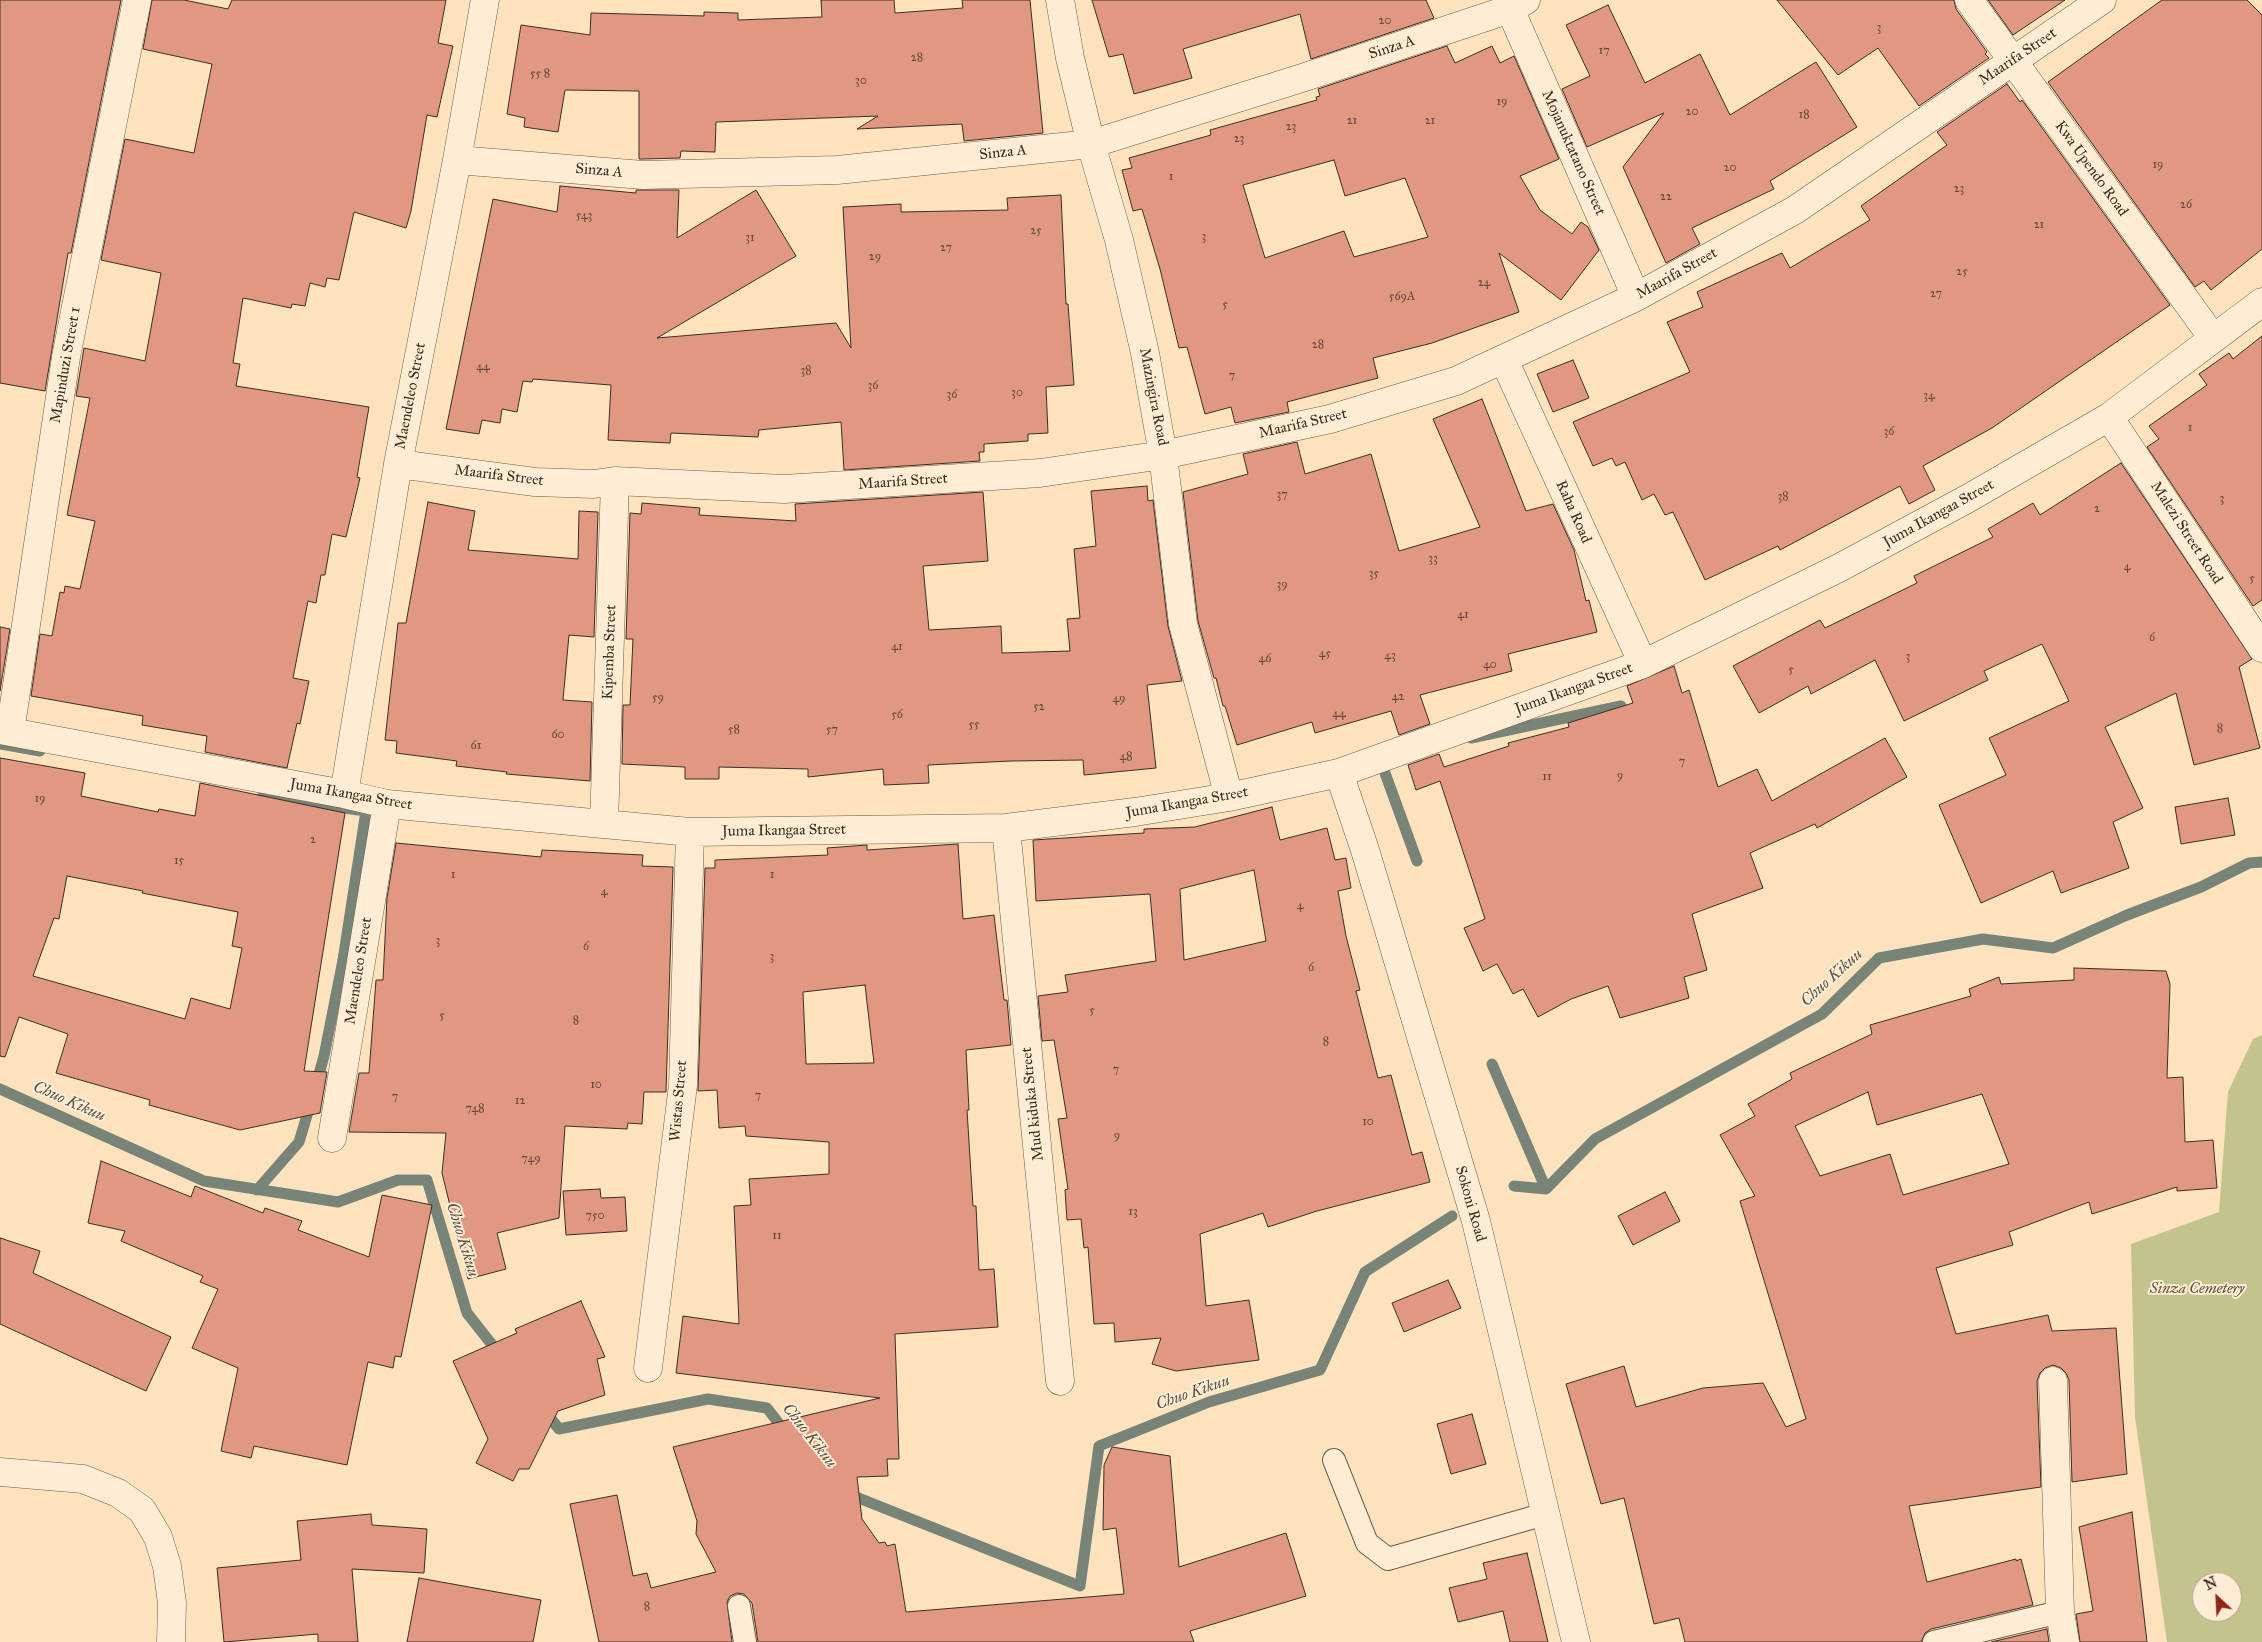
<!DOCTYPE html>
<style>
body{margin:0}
#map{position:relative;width:2262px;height:1642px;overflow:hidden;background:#fde3bd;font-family:"IM FELL Great Primer",serif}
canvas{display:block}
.north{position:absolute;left:2192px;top:1572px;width:50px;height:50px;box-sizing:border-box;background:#feedd4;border:1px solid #b0a18d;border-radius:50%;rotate:335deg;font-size:14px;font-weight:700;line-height:20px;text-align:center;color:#3c2e22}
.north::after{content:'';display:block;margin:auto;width:18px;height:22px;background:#8f2418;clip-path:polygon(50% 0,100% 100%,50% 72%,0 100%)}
</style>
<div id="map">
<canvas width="2262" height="1642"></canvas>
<div class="north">N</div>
</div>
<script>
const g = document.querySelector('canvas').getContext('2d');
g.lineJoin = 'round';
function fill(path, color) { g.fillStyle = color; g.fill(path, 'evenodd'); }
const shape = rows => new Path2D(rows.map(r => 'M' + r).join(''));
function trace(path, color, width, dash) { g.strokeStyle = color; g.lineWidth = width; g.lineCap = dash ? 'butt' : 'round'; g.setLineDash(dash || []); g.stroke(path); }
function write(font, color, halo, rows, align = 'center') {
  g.font = font + ' "IM FELL Great Primer",serif'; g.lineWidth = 4; g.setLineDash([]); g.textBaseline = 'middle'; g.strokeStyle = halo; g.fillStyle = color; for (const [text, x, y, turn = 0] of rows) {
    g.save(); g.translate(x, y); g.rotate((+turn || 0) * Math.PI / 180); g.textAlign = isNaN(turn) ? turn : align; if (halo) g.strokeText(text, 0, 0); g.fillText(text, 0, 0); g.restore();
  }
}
const green = shape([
 [2262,1035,2262,1642,2167,1642,2135,1417,2131,1244,2219,1212,2228,1092,2253,1039],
 [2202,1582,2232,1582,2232,1612,2202,1612]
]);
const stream = shape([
 [1471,738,1621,706],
 [0,744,40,751],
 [1386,760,1381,762,1417,861],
 [262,797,366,811,343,960,324,1056,316,1085],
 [1492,1064,1546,1189],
 [0,1089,204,1181,338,1202,398,1180,427,1180,467,1313,501,1356],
 [1514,1186,1546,1189,1595,1139,1822,1014,1879,958,1983,939,2053,948,2127,915,2201,887,2249,863,2262,862],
 [257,1190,299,1142,311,1102],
 [544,1410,559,1429,708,1399,767,1408,787,1434],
 [846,1493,1080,1586,1099,1446,1209,1402,1320,1370,1365,1272,1452,1216]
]);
const building = shape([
 [0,0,121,0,71,253,68,253,45,391,0,383,0,0],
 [152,0,184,0,228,9,232,0,446,0,438,43,453,46,437,117,427,115,411,211,406,228,354,212,339,280,327,278,325,287,310,283,305,306,292,304,291,308,243,298,233,363,240,364,236,386,369,407,357,477,360,478,346,537,332,534,325,575,321,575,316,603,308,601,293,678,309,681,300,724,297,723,287,768,205,752,207,736,142,725,143,716,31,696,40,634,52,636,60,592,64,593,65,586,80,589,95,521,67,515,90,398,76,396,84,348,145,361,161,273,101,260,125,139,194,153,212,64,143,49,152,0],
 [821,0,894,0,895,13,963,8,962,0,1030,0,1043,133,964,141,962,124,857,129,878,116,716,122,715,152,681,151,680,158,643,159,639,159,639,91,565,90,558,132,524,127,525,118,507,114,521,25,590,35,591,13,704,16,704,12,738,13,738,20,822,17,821,0],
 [1092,0,1426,0,1434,18,1311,59,1300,14,1183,49,1192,78,1134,94,1123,54,1109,57,1092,0],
 [1777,0,1954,0,1956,9,1987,52,1985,54,1989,58,1919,106,1878,48,1838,75,1777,0],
 [1988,0,2065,0,2013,35,1988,0],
 [2162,0,2247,0,2262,15,2262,249,2211,290,2204,281,2195,287,2048,82,2162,0],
 [1608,5,1645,83,1700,54,1730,115,1816,62,1857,127,1770,181,1774,189,1692,228,1700,244,1666,263,1623,167,1664,113,1587,147,1562,89,1590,76,1566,25,1608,5],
 [1447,46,1455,63,1492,46,1500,63,1514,56,1559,159,1520,176,1540,210,1572,234,1581,222,1588,227,1599,250,1561,300,1499,253,1519,312,1432,343,1373,358,1378,378,1287,402,1289,412,1235,423,1231,407,1205,414,1187,347,1179,348,1160,269,1142,209,1133,211,1122,170,1132,168,1129,158,1211,135,1210,130,1317,100,1316,97,1320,96,1318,89,1447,46],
 [1334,160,1345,196,1405,178,1428,237,1354,257,1344,231,1265,258,1243,185,1334,160],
 [2007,84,2020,102,2022,100,2170,305,1992,428,1923,466,1935,490,1909,504,1900,486,1780,550,1778,546,1705,580,1673,512,1665,515,1654,494,1642,500,1625,462,1616,466,1612,458,1593,466,1573,422,1690,372,1667,322,1703,307,1697,292,1782,253,1790,268,1870,220,1861,206,1947,145,1937,132,2007,84],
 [560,186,636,193,636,190,679,190,677,238,756,190,796,256,657,338,836,323,851,348,843,207,901,204,901,212,1008,210,1007,198,1061,195,1066,304,1068,304,1074,385,1046,387,1048,433,1028,434,1028,441,984,444,984,452,979,452,980,461,844,470,841,422,759,430,758,437,671,433,670,443,608,440,611,385,533,379,532,382,523,381,517,412,502,409,500,423,482,420,479,434,446,429,493,199,557,212,560,186],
 [2262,336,2262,600,2253,606,2147,447,2159,439,2149,426,2207,385,2199,374,2229,353,2233,359,2262,336],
 [1573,360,1589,398,1553,412,1537,374,1573,360],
 [1482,399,1526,511,1553,504,1574,550,1586,601,1589,600,1597,632,1508,654,1512,671,1420,695,1430,724,1399,735,1391,711,1315,733,1312,722,1237,745,1225,706,1223,706,1216,678,1214,678,1198,621,1183,492,1248,474,1243,454,1297,442,1305,474,1371,454,1399,551,1480,527,1433,419,1482,399],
 [2121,463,2252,659,2239,667,2260,748,2194,765,2176,693,2105,727,2143,808,2113,822,2129,868,2061,893,2053,871,1981,903,1939,805,2006,775,1989,738,2069,701,2042,644,1984,671,1988,680,1904,721,1875,660,1811,694,1808,686,1759,713,1733,666,1820,620,1825,628,1917,583,1914,576,1993,537,1988,529,2033,503,2040,515,2121,463],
 [1147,486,1148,501,1153,500,1168,626,1182,681,1147,685,1156,768,1084,775,1083,760,1011,761,928,765,929,783,884,785,883,769,808,777,808,769,719,767,719,779,685,779,685,767,622,764,623,705,630,705,633,639,626,639,630,513,641,514,642,503,700,508,699,515,796,521,795,504,983,492,988,561,923,566,929,630,1001,626,1002,653,1070,651,1067,619,1080,618,1074,549,1096,546,1091,491,1147,486],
 [428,502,475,511,468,550,578,559,579,511,598,512,594,637,569,635,563,700,592,702,590,781,506,774,507,772,456,766,457,761,396,753,397,741,385,740,398,623,406,623,428,502],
 [0,627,10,629,0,691,0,627],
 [1674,666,1682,693,1689,690,1718,787,1757,769,1772,801,1885,738,1907,777,1817,828,1815,824,1750,853,1763,888,1692,914,1707,970,1684,977,1689,998,1620,1018,1608,986,1571,999,1538,1017,1523,989,1513,994,1497,964,1483,971,1464,928,1485,919,1440,781,1416,790,1408,765,1439,754,1444,767,1509,746,1508,743,1569,727,1568,723,1633,703,1627,686,1674,666],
 [0,758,85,773,81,796,158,812,159,809,195,816,200,783,345,813,304,1071,327,1072,320,1113,240,1130,149,1105,150,1100,56,1073,68,1034,19,1017,5,1057,0,1056,0,758],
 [67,876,143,891,142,893,238,912,232,946,242,948,230,1009,191,998,185,1019,33,976,54,918,59,919,67,876],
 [2228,798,2235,835,2181,844,2175,807,2228,798],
 [1272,807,1280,840,1327,828,1335,860,1346,858,1351,888,1338,891,1346,936,1360,990,1356,991,1378,1078,1391,1075,1412,1155,1422,1152,1430,1182,1317,1211,1268,1227,1263,1213,1200,1234,1206,1306,1249,1300,1259,1360,1176,1371,1152,1364,1161,1338,1115,1342,1114,1323,1094,1324,1088,1247,1084,1248,1081,1219,1067,1220,1065,1190,1068,1189,1058,1119,1067,1118,1054,1040,1042,1041,1038,996,1068,992,1065,975,1156,961,1150,894,1036,901,1033,840,1144,833,1144,829,1195,827,1272,807],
 [1254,870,1266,941,1184,960,1180,889,1254,870],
 [396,843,541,857,542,850,643,855,642,866,673,867,666,1092,644,1092,642,1124,628,1123,627,1129,565,1126,559,1218,497,1233,506,1269,468,1279,442,1173,446,1133,349,1132,359,1073,369,1073,376,980,383,980,387,898,396,843],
 [958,844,963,919,994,915,1004,1000,1007,1000,1011,1045,966,1050,969,1110,967,1110,973,1206,976,1206,979,1270,994,1269,998,1327,895,1334,899,1459,887,1459,888,1476,857,1477,862,1519,879,1543,885,1542,887,1546,895,1544,906,1612,1124,1594,1116,1528,1103,1530,1104,1465,1112,1447,1170,1456,1179,1567,1286,1533,1306,1596,1190,1631,1194,1642,758,1642,752,1603,744,1594,737,1593,730,1596,727,1602,732,1642,599,1642,570,1504,617,1495,633,1576,647,1573,651,1588,716,1572,696,1534,697,1521,673,1447,880,1398,676,1373,683,1316,739,1324,734,1206,751,1205,749,1179,829,1174,829,1142,746,1136,745,1126,719,1128,717,1090,698,1091,705,868,715,868,715,860,828,855,827,848,867,845,867,850,958,844],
 [865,985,874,1063,806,1064,803,992,865,985],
 [2074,968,2166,971,2170,984,2167,1078,2183,1077,2185,1142,2213,1140,2217,1188,2177,1191,2177,1187,2092,1214,2089,1202,2009,1232,2013,1245,1936,1268,1956,1334,2048,1315,2052,1331,2116,1328,2127,1474,2072,1482,2069,1380,2066,1373,2061,1368,2053,1365,2045,1368,2040,1373,2037,1381,2041,1487,1909,1506,1927,1582,2016,1559,2016,1561,2021,1559,2033,1605,1931,1629,1925,1633,1921,1642,1685,1642,1679,1618,1654,1624,1624,1498,1601,1504,1566,1384,1624,1366,1636,1407,1703,1388,1763,1383,1786,1427,1806,1419,1740,1201,1755,1196,1720,1135,1755,1116,1748,1104,1792,1079,1790,1073,1872,1034,1870,1025,1971,996,1969,989,1999,977,2001,984,2074,980,2074,968],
 [1868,1092,1877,1125,1982,1094,2009,1164,1903,1195,1890,1154,1820,1176,1795,1126,1868,1092],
 [101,1161,191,1197,195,1186,263,1213,265,1208,302,1221,298,1230,369,1257,382,1195,432,1205,401,1357,395,1356,393,1368,368,1362,347,1465,254,1446,251,1458,221,1451,238,1368,192,1348,218,1289,200,1282,203,1276,121,1241,125,1231,88,1223,101,1161],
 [600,1189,601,1198,625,1197,627,1231,566,1235,563,1191,600,1189],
 [1665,1192,1680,1221,1633,1245,1618,1216,1665,1192],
 [0,1238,40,1251,33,1273,171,1337,146,1391,0,1324,0,1238],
 [1448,1280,1461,1308,1404,1332,1392,1303,1448,1280],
 [581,1301,605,1357,597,1359,605,1395,558,1411,529,1469,519,1469,513,1481,476,1463,488,1439,453,1361,517,1333,515,1329,581,1301],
 [1472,1414,1486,1464,1451,1474,1437,1424,1472,1414],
 [2132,1512,2147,1642,2080,1642,2076,1614,2093,1611,2079,1527,2132,1512],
 [371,1514,372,1525,427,1529,424,1573,352,1569,358,1642,318,1642,318,1634,224,1642,217,1568,301,1560,297,1521,371,1514],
 [1527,1553,1548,1642,1510,1642,1503,1611,1458,1622,1449,1588,1487,1579,1483,1563,1527,1553],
 [419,1578,541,1600,533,1642,407,1642,419,1578],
 [2047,1629,2049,1642,1991,1642,2047,1629]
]);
const service = shape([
 [1334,1460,1367,1543,1388,1559,1545,1514],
 [739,1606,745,1642],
 [1934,1642,2060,1612]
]);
const minor = shape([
 [1060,0,1070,58,1091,144,1119,240,1145,353,1163,455,1183,624,1229,797],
 [1969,0,2213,338],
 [1510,9,1636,297],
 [457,160,643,175,837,170,1091,144,1302,78,1510,9,1526,0],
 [1504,360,1643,664],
 [2109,417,2262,648],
 [398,464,535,482,594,484,615,481,784,489,1040,473,1163,455,1330,419,1456,381,1636,297,1795,210,2102,0],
 [0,730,344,794,387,804,690,832,1006,828,1135,812,1229,797,1339,773,1643,664,1839,568,1967,499,2109,417,2262,302],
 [10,732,66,357,137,0],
 [1339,773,1365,850,1476,1221,1576,1642],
 [344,794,398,464,457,160,485,0],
 [604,824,615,481],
 [1006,828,1060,1381],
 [332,1138,387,804],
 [648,1368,683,1085,690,832],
 [2053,1381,2060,1612,2065,1642],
 [0,1472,83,1479,118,1493,142,1510,158,1537,167,1566,172,1603,171,1642]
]);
const numberNames = [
 ["20",1385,21],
 ["3",1879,28],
 ["17",1604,51],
 ["28",917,58],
 ["55 8",540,74],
 ["30",861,81],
 ["19",1502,102],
 ["20",1692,112],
 ["18",1804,115],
 ["21",1352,121],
 ["21",1430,121],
 ["23",1291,127],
 ["23",1239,139],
 ["19",2158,165],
 ["20",1730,168],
 ["1",1171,177],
 ["23",1959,189],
 ["22",1666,197],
 ["26",2186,205],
 ["543",584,216],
 ["21",2039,225],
 ["25",1036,231],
 ["3",1204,237],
 ["31",750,238],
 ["27",946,248],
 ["29",875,257],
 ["25",1962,272],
 ["24",1484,283],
 ["27",1936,294],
 ["569A",1402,297],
 ["5",1225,305],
 ["28",1318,345],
 ["44",483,367],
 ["38",806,371],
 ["7",1232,376],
 ["36",873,386],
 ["30",1017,393],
 ["36",952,395],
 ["34",1929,396],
 ["1",2190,428],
 ["36",1889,432],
 ["37",1282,495],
 ["38",1783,497],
 ["3",2222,499],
 ["2",2097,509],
 ["33",1433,559],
 ["4",2127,567],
 ["35",1374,574],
 ["5",2252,579],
 ["39",1282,585],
 ["41",1463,615],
 ["6",2152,638],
 ["41",897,647],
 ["45",1325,654],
 ["43",1390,656],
 ["3",1908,657],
 ["46",1265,659],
 ["40",1490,665],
 ["5",1791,670],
 ["42",1398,697],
 ["59",658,698],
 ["49",1119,699],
 ["52",1039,707],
 ["44",1339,714],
 ["56",897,715],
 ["55",974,725],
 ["8",2220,729],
 ["58",734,730],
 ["57",832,730],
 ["60",558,735],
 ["61",476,746],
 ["48",1126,757],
 ["7",1682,762],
 ["9",1620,776],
 ["11",1547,777],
 ["19",40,799],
 ["2",313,840],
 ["15",179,861],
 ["1",453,875],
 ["1",772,875],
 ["4",604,892],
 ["4",1300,906],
 ["3",438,941],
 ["6",586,947],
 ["3",772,957],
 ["6",1311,968],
 ["5",1092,1011],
 ["5",442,1016],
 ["8",576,1021],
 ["8",1326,1042],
 ["7",1116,1070],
 ["10",596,1085],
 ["7",758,1096],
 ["7",395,1097],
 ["12",520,1101],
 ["748",475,1109],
 ["10",1368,1122],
 ["9",1117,1136],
 ["749",531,1159],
 ["13",1133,1212],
 ["750",595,1216],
 ["11",777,1236],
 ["8",647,1607]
];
const streetNames = [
 ["Sinza A",1392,48,-18],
 ["Maarifa Street",2018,57,-34],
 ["Sinza A",1003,153,-6],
 ["Mojanuktatano Street",1573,153,66],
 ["Kwa Upendo Road",2091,169,54],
 ["Sinza A",599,171,5],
 ["Maarifa Street",1677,274,-29],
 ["Mapinduzi Street 1",66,365,-80],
 ["Maendeleo Street",411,396,-79],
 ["Mazingira Road",1153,397,79],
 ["Maarifa Street",1303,424,-13],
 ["Maarifa Street",499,476,7],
 ["Maarifa Street",903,482,-4],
 ["Raha Road",1573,512,66],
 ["Juma Ikangaa Street",1939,514,-29],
 ["Malezi Street Road",2186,533,57],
 ["Kipemba Street",610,652,-88],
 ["Juma Ikangaa Street",1574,689,-20],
 ["Juma Ikangaa Street",351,795,10],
 ["Juma Ikangaa Street",1187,803,-10],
 ["Juma Ikangaa Street",784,831,-1],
 ["Maendeleo Street",359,971,-81],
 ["Wistas Street",679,1101,-85],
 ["Mud kiduka Street",1033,1104,-96],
 ["Sokoni Road",1470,1204,74]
];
const parkNames = [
 ["Sinza Cemetery",2197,1289]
];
const waterNames = [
 ["Chuo Kikuu",1832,978,-42],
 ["Chuo Kikuu",69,1102,24],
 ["Chuo Kikuu",462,1240,73],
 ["Chuo Kikuu",1193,1393,-19],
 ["Chuo Kikuu",809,1436,52]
];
fill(green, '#c3c38e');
trace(stream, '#778477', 11);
fill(building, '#e09882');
trace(building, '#3c2e22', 1);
trace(service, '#6c5b49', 24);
trace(minor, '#6c5b49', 29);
trace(service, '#feedd4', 22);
trace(minor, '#feedd4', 28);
write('12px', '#65483a', null, numberNames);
write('15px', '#3c2e22', '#feedd4', streetNames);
write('italic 15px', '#5e533d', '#feedd4', parkNames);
write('italic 16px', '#555245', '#feedd4', waterNames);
</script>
